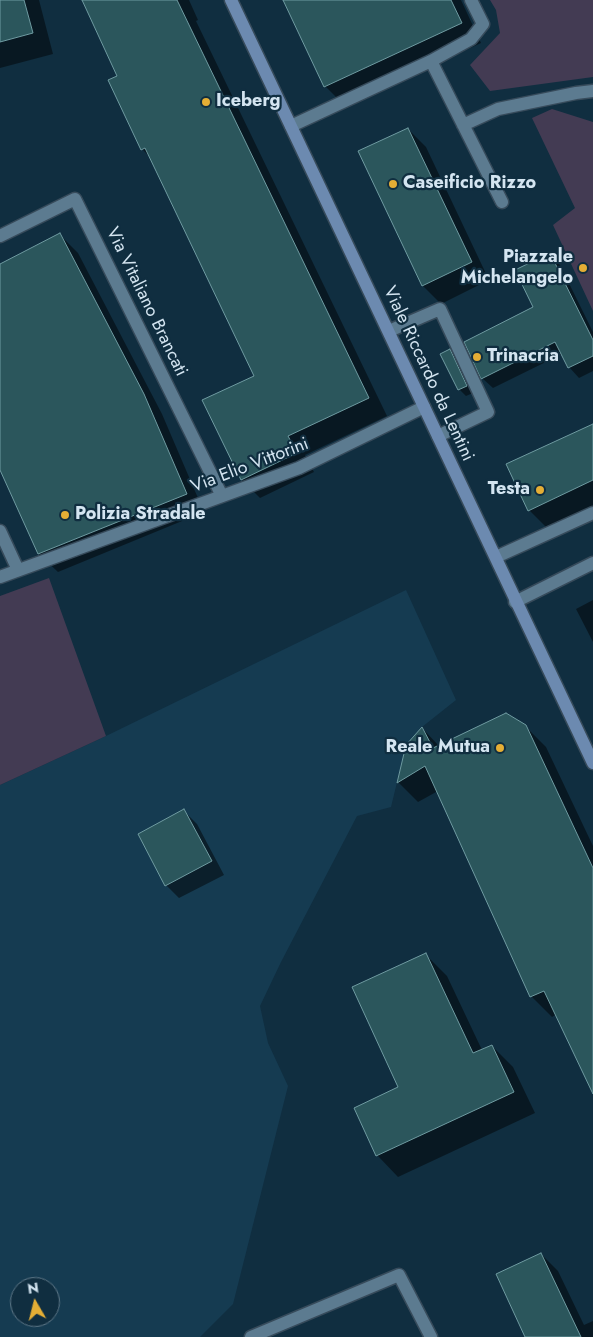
<!DOCTYPE html>
<style>
body{margin:0}
#map{position:relative;width:593px;height:1337px;overflow:hidden;background:#102e40;font-family:Jost,sans-serif}
canvas{display:block}
.north{position:absolute;left:10px;top:1277px;width:50px;height:50px;box-sizing:border-box;background:#102e40;border:1px solid #5e7787;border-radius:50%;rotate:352deg;font-size:14px;font-weight:700;line-height:20px;text-align:center;color:#d4e5f1}
.north::after{content:'';display:block;margin:auto;width:18px;height:22px;background:#e4ae35;clip-path:polygon(50% 0,100% 100%,50% 72%,0 100%)}
</style>
<div id="map">
<canvas width="593" height="1337"></canvas>
<div class="north">N</div>
</div>
<script>
const g = document.querySelector('canvas').getContext('2d');
g.lineJoin = 'round';
function fill(path, color) { g.fillStyle = color; g.fill(path, 'evenodd'); }
const shape = rows => new Path2D(rows.map(r => 'M' + r).join(''));
function trace(path, color, width, dash) { g.strokeStyle = color; g.lineWidth = width; g.lineCap = dash ? 'butt' : 'round'; g.setLineDash(dash || []); g.stroke(path); }
function write(font, color, halo, rows, align = 'center') {
  g.font = font + ' Jost,sans-serif'; g.lineWidth = 4.5; g.setLineDash([]); g.textBaseline = 'middle'; g.strokeStyle = halo; g.fillStyle = color; for (const [text, x, y, turn = 0] of rows) {
    g.save(); g.translate(x, y); g.rotate((+turn || 0) * Math.PI / 180); g.textAlign = isNaN(turn) ? turn : align; if (halo) g.strokeText(text, 0, 0); g.fillText(text, 0, 0); g.restore();
  }
}
const built = shape([
 [406,590,456,700,422,727,406,745,391,807,357,816,281,962,260,1006,268,1043,288,1086,233,1304,200,1337,0,1337,0,785,106,736],
 [20,1287,50,1287,50,1317,20,1317]
]);
const green = shape([
 [490,0,593,0,593,77,490,91,470,65,500,33,496,10],
 [552,109,593,122,593,311,553,225,575,208,532,118],
 [49,578,106,736,0,785,0,596]
]);
const shadow = shape([
 [0,0,39,0,53,54,0,68],
 [86,0,189,0,198,20,196,21,387,416,305,455,314,472,260,498,242,480,255,376,150,157,142,149,119,77],
 [284,0,461,0,481,43,345,106,325,86],
 [408,129,426,147,489,280,441,304,423,286,360,152],
 [60,235,78,253,162,414,204,512,58,572,39,554,0,461,0,270],
 [550,254,560,265,593,332,593,371,579,378,569,367,562,354,493,388,482,378,535,308],
 [450,351,456,357,473,393,466,396,459,389],
 [593,425,593,506,547,528,529,510],
 [593,600,593,642,576,609],
 [525,726,546,747,593,846,593,1091,557,1014,552,1017,531,996,438,791,418,802,398,782,422,728,440,747],
 [184,811,197,824,224,875,179,898,166,885],
 [426,955,447,976,482,1050,492,1046,513,1067,535,1113,398,1177,377,1155,400,1088],
 [541,1254,558,1271,584,1325,593,1321,593,1337,527,1337]
]);
const building = shape([
 [0,0,24,0,33,33,0,42,0,0],
 [82,0,177,0,369,398,288,436,297,453,241,480,202,400,254,376,145,148,141,150,108,80,117,76,82,0],
 [283,0,451,0,462,23,324,87,283,0],
 [408,128,472,262,422,286,358,151,408,128],
 [60,233,144,394,187,494,38,554,0,470,0,264,60,233],
 [550,253,593,340,593,356,568,368,555,342,481,379,464,342,533,307,515,270,550,253],
 [450,349,467,386,458,390,440,354,450,349],
 [593,424,593,480,528,511,506,464,593,424],
 [506,713,526,725,593,868,593,1094,544,991,530,997,425,766,397,783,406,745,422,727,433,748,506,713],
 [184,809,212,861,165,886,138,834,184,809],
 [426,953,473,1053,492,1045,514,1092,376,1156,354,1108,398,1087,352,987,426,953],
 [541,1253,581,1337,525,1337,496,1274,541,1253]
]);
const service = shape([
 [389,331,440,309,488,412,438,436]
]);
const minor = shape([
 [431,61,502,202],
 [463,125,498,109,576,93,593,91],
 [291,126,431,61,471,39,483,24,471,0],
 [0,236,75,199,222,496],
 [0,531,18,570],
 [496,557,593,513],
 [0,577,299,468,424,407],
 [515,602,593,563],
 [251,1337,399,1275,431,1337]
]);
const secondary = shape([
 [231,0,593,763]
]);
const markers = [
 [206,102,5,"#e4ae35"],
 [393,184,5,"#e4ae35"],
 [583,268,5,"#e4ae35"],
 [477,357,5,"#e4ae35"],
 [540,490,5,"#e4ae35"],
 [65,515,5,"#e4ae35"],
 [500,748,5,"#e4ae35"]
];
const poiNames = [
 ["Iceberg",216,102],
 ["Caseificio Rizzo",403,184],
 ["Piazzale",573,258,"right"],
 ["Michelangelo",573,279,"right"],
 ["Trinacria",487,357],
 ["Testa",530,490,"right"],
 ["Polizia Stradale",75,515],
 ["Reale Mutua",490,748,"right"]
];
const streetNames = [
 ["Via Vitaliano Brancati",146,302,64],
 ["Viale Riccardo da Lentini",428,374,65],
 ["Via Elio Vittorini",250,466,-21]
];
fill(built, '#153b51');
fill(green, '#433b53');
fill(shadow, '#0007');
fill(building, '#2b565c');
trace(building, '#6f9ba1', 1);
trace(service, '#374b5b', 15);
trace(minor, '#374b5b', 15);
trace(secondary, '#374b5b', 15);
trace(service, '#5c7b90', 12);
trace(minor, '#5c7b90', 12);
trace(secondary, '#6c8ab0', 12);
for (const [x, y, r, color] of markers) { const dot = new Path2D(); dot.arc(x, y, r, 0, 2 * Math.PI); g.fillStyle = color; g.fill(dot); trace(dot, '#102e40', 2); }
write('bold 18px', '#d4e5f1', '#102e40', poiNames, 'left');
write('18px', '#d4e5f1', '#102e40', streetNames);
</script>
